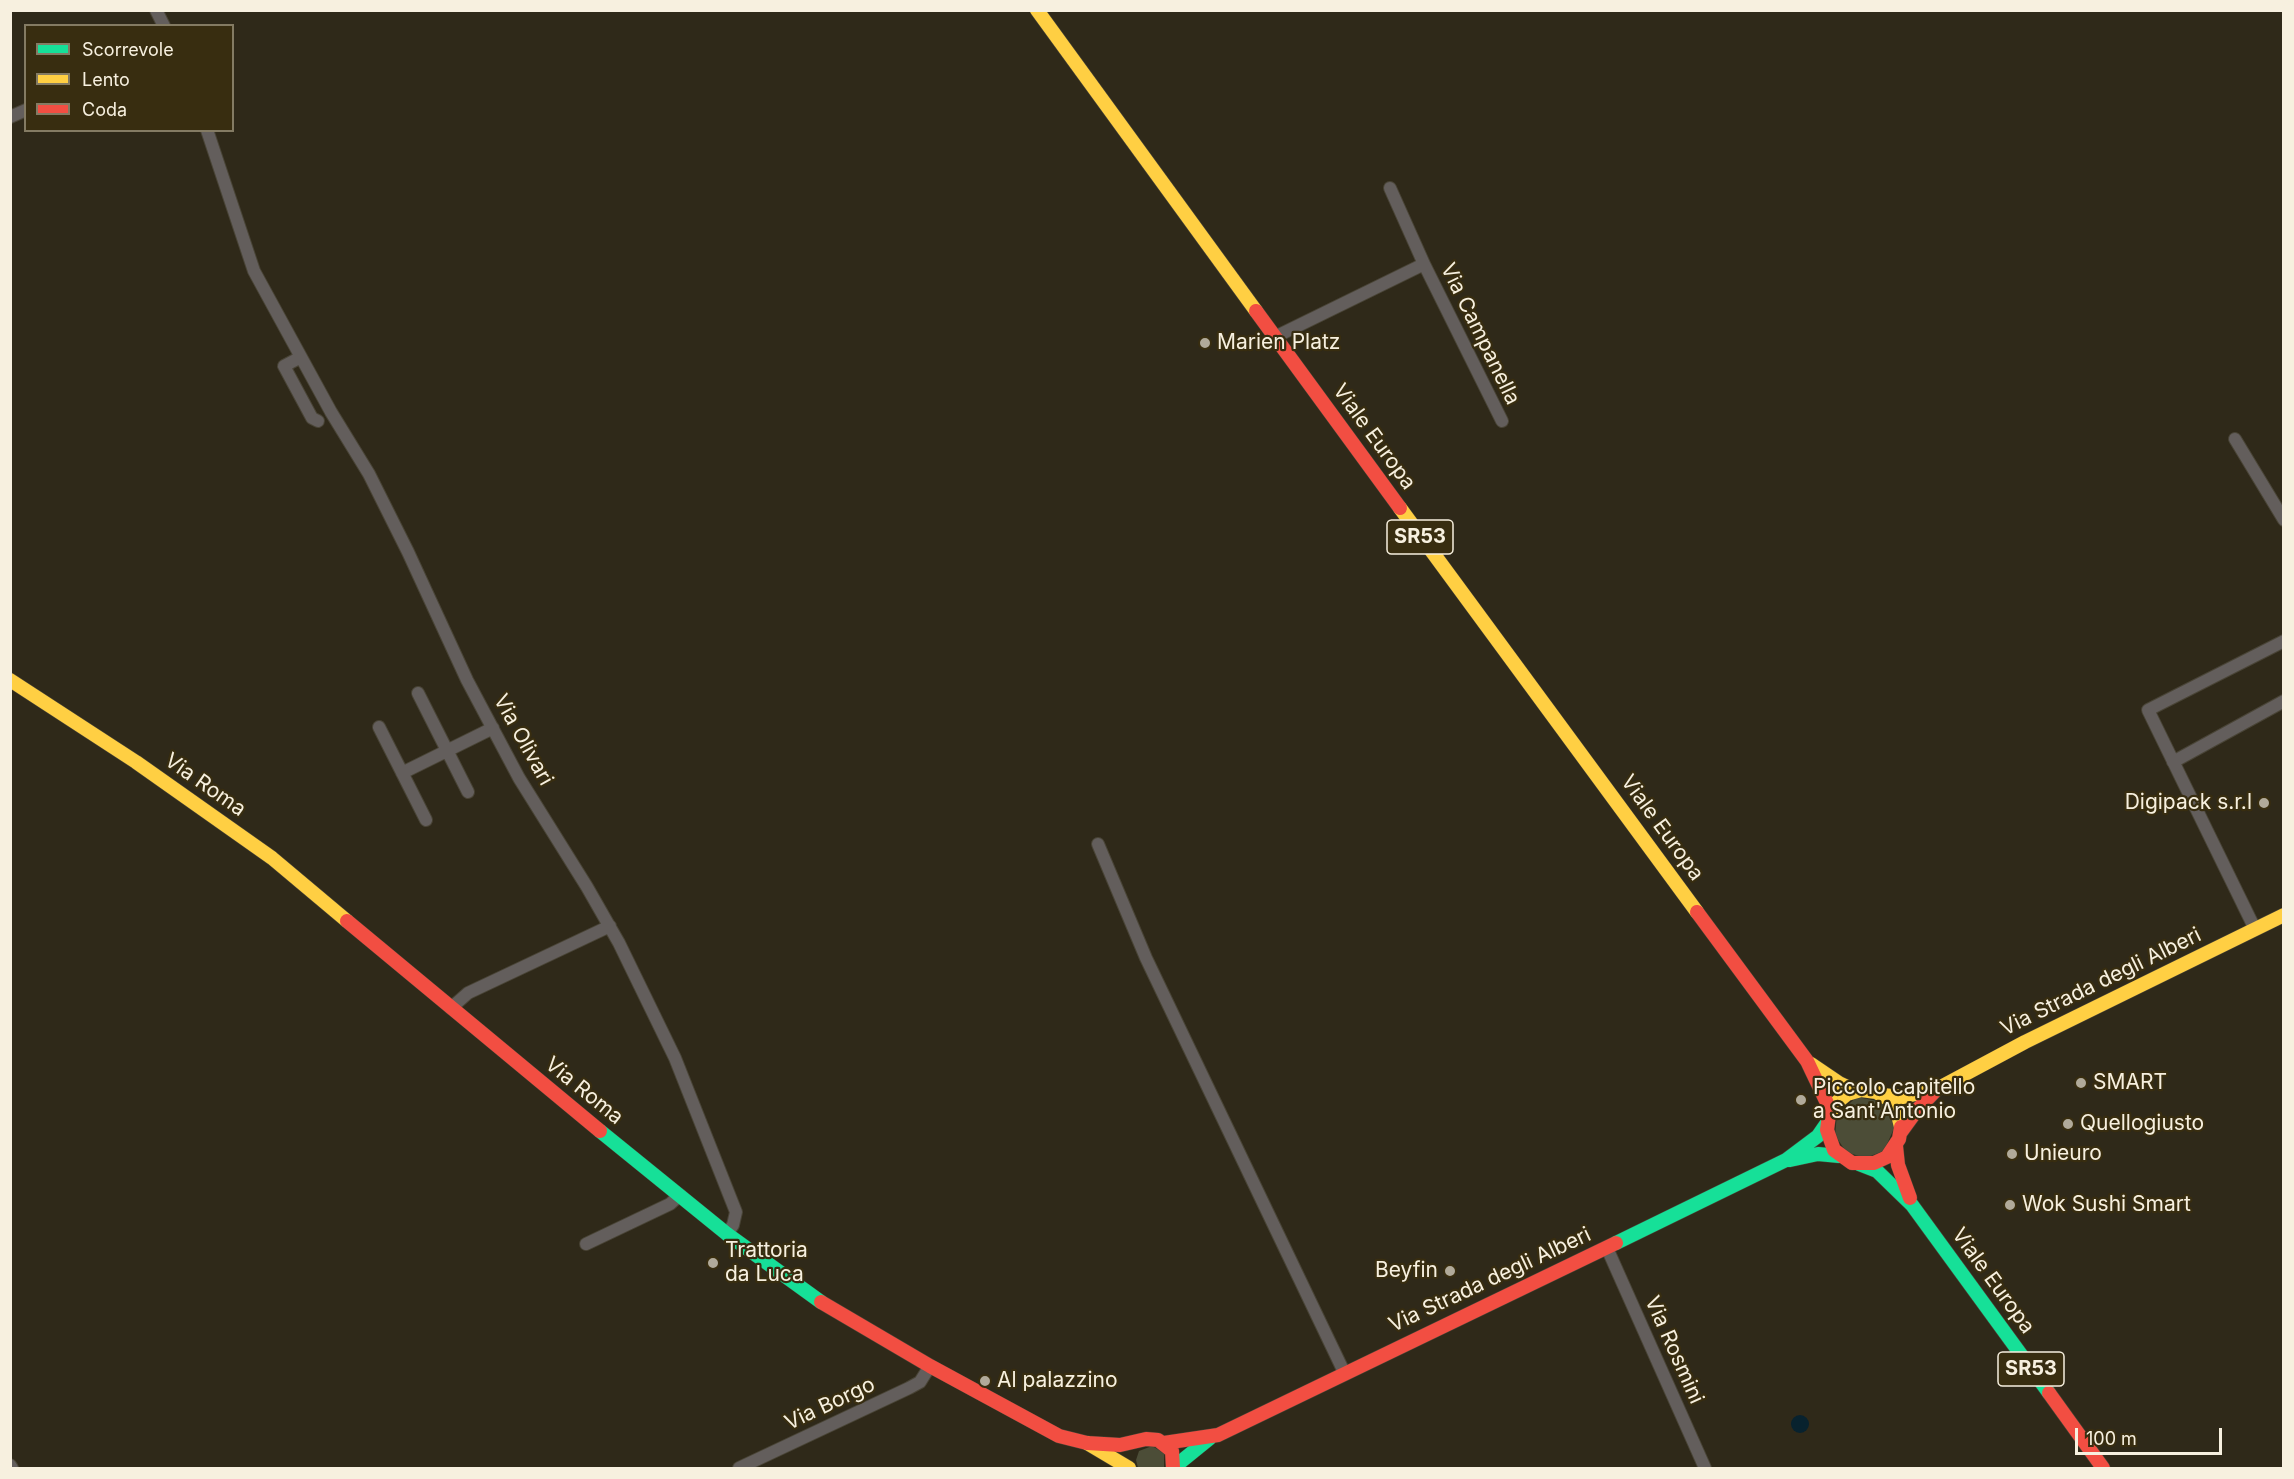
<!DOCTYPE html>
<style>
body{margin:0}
#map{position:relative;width:2294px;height:1479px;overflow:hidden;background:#2f2919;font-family:Inter,sans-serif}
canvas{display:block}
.frame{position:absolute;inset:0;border:12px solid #f7f0df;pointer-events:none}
.legend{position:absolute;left:24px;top:24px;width:210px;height:108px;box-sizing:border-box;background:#382d10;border:2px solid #847b63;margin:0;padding:8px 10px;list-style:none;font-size:18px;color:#f7f0df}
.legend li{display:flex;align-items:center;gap:12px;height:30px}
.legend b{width:30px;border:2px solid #847b63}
.scale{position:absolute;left:2075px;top:1428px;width:147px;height:27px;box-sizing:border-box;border:3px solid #f7f0df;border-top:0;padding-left:8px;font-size:18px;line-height:21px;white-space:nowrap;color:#f7f0df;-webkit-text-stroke:4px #382d10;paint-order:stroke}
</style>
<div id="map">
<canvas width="2294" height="1479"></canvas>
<div class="frame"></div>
<ul class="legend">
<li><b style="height:8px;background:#16e098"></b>Scorrevole</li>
<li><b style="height:8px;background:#ffcf43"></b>Lento</li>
<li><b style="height:8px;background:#f24e42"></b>Coda</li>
</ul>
<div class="scale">100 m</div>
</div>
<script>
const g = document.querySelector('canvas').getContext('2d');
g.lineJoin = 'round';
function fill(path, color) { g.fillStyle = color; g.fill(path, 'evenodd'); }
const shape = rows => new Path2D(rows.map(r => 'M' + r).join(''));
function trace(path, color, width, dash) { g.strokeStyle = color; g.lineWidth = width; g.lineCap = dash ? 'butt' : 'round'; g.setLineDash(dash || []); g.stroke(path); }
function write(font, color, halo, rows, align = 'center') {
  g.font = font + ' Inter,sans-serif'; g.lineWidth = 4.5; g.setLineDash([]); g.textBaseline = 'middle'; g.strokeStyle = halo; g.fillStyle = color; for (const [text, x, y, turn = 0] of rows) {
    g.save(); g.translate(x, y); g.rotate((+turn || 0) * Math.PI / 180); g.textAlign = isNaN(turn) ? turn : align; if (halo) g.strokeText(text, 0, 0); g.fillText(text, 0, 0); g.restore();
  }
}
const green = shape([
 [1857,1097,1883,1102,1895,1126,1884,1151,1865,1158,1846,1152,1835,1135,1837,1114],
 [1152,1446,1164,1453,1164,1468,1138,1468,1136,1460,1139,1451]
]);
const water = shape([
 '1791 1424a9 9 0 1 1 18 0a9 9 0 1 1-18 0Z'
]);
const street = shape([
 [156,10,164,26],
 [10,117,26,110],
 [207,130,254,271,331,412,369,474,408,552,467,680,519,778,587,887,619,943,675,1058,736,1212,733,1225,727,1234],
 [1390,188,1424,264],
 [1275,337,1424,264,1502,421],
 [301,357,284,366,312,418,318,421],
 [2235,439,2284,520],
 [418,693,468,792],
 [379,727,426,820],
 [2173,762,2284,701],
 [402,773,493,728],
 [1098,844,1146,958,1344,1372],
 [2255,929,2148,710,2284,641],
 [451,1008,468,993,610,926],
 [586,1244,670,1204,680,1195],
 [1607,1248,1705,1468],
 [10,1465,12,1468],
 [739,1468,909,1388,920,1382,930,1366]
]);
const fast = shape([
 [600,1131,727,1234,821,1302],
 [1790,1160,1818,1154,1839,1156],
 [1859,1164,1877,1171,1912,1205,2049,1393],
 [1616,1243,1786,1160,1818,1136,1827,1123],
 [1173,1468,1210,1438]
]);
const slow = shape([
 [1037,10,1256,311],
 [1400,508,1697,912],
 [10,680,136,762,272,858,347,921],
 [1811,1064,1839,1083,1856,1091],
 [1882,1095,1903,1097,1939,1088,2025,1042,2284,915],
 [1829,1115,1836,1103,1847,1094,1861,1090,1876,1092,1888,1099,1897,1111,1901,1127],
 [1087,1443,1129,1468]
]);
const jam = shape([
 [1256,311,1400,508],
 [1697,912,1807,1061,1827,1103,1829,1115,1827,1130,1834,1150,1852,1163,1874,1163,1887,1157,1899,1139,1901,1127],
 [347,921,600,1131],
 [1901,1132,1917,1110,1938,1088],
 [1896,1146,1898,1165,1910,1198],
 [821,1302,930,1366,1059,1436,1087,1443,1120,1445,1146,1439,1158,1440,1172,1451,1173,1468],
 [2049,1393,2103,1468],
 [1164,1443,1218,1435,1616,1243]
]);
const markers = [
 [1205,343,6,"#b1aa9a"],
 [2264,803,6,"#b1aa9a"],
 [2081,1083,6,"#b1aa9a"],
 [1801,1100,6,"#b1aa9a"],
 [2068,1124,6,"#b1aa9a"],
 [2012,1154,6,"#b1aa9a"],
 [2010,1205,6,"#b1aa9a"],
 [713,1263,6,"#b1aa9a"],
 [1450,1271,6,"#b1aa9a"],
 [985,1381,6,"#b1aa9a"]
];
const shields = [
 [1420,537,66],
 [2031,1369,66]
];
const shieldNames = [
 ["SR53",1420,537],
 ["SR53",2031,1369]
];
const streetNames = [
 ["Via Campanella",1480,334,64],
 ["Viale Europa",1374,437,54],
 ["Via Olivari",523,740,61],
 ["Via Roma",205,785,35],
 ["Viale Europa",1662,828,54],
 ["Via Strada degli Alberi",2101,982,-26],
 ["Via Roma",584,1091,39],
 ["Via Strada degli Alberi",1490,1280,-25],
 ["Viale Europa",1993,1281,54],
 ["Via Rosmini",1674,1350,66],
 ["Via Borgo",830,1404,-25]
];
const poiNames = [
 ["Marien Platz",1217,343],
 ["Digipack s.r.l",2252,803,"right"],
 ["SMART",2093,1083],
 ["Piccolo capitello",1813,1088],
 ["a Sant'Antonio",1813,1112],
 ["Quellogiusto",2080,1124],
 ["Unieuro",2024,1154],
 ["Wok Sushi Smart",2022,1205],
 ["Trattoria",725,1251],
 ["da Luca",725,1275],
 ["Beyfin",1438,1271,"right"],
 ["Al palazzino",997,1381]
];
fill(green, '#4c4d37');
fill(water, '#08222e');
trace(street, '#494436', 14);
trace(fast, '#494436', 15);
trace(slow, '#494436', 15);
trace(jam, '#494436', 15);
trace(street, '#635e5c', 12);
trace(fast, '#16e098', 14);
trace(slow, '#ffcf43', 14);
trace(jam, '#f24e42', 14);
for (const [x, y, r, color] of markers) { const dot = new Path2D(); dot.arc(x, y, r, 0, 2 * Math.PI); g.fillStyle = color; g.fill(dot); trace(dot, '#382d10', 2); }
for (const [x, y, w] of shields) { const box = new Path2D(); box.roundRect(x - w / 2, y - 17, w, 34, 4.5); g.fillStyle = '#382d10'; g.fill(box); trace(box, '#f7f0df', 1.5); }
write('bold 20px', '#f7f0df', null, shieldNames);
write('21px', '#f7f0df', '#382d10', streetNames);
write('21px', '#f7f0df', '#382d10', poiNames, 'left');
</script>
